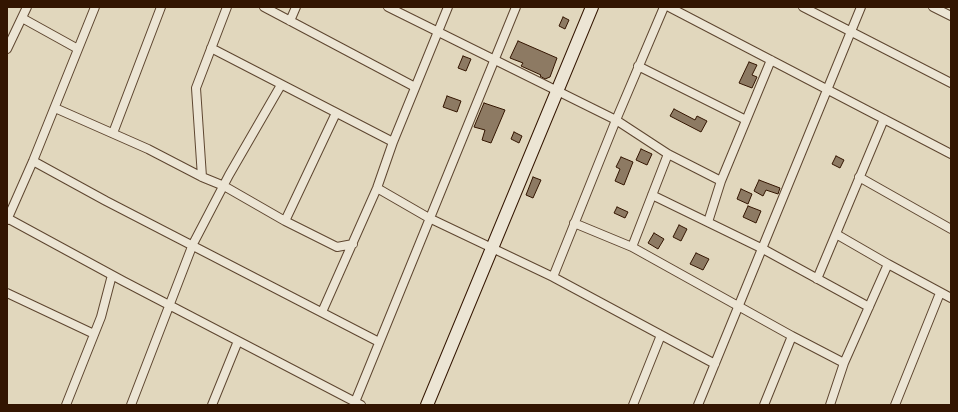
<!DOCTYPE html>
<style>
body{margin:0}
#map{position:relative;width:958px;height:412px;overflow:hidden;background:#e1d7bd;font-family:"Old Standard TT",serif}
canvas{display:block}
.frame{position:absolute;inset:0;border:8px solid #331501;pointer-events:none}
</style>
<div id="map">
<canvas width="958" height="412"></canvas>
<div class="frame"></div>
</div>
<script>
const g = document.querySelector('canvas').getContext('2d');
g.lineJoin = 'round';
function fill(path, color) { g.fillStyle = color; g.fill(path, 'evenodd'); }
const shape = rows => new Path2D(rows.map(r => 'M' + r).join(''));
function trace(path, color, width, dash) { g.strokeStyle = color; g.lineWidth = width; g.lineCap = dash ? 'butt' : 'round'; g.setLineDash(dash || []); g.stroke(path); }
const building = shape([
 [563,17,569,20,565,29,559,26,563,17],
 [518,41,557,58,550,77,545,79,540,76,541,75,521,66,523,63,510,58,518,41],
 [463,56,471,59,466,71,458,68,463,56],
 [749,62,757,65,752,75,757,77,752,88,739,83,749,62],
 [447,96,461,101,457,112,443,107,447,96],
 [484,103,505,110,491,143,482,140,485,130,474,127,484,103],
 [674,109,695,120,697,116,707,121,701,132,670,116,674,109],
 [514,132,522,136,519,143,511,139,514,132],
 [641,149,652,154,647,165,636,160,641,149],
 [836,156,844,160,840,168,832,164,836,156],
 [621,157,633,162,624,185,615,181,620,169,616,167,621,157],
 [533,177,541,180,533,198,526,195,533,177],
 [759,180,780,188,778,194,766,190,763,196,754,191,759,180],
 [741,189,752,194,748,204,737,199,741,189],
 [748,206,761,211,756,223,743,217,748,206],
 [617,207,628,212,625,218,614,213,617,207],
 [679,225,687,229,681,241,673,237,679,225],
 [654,233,664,239,658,249,648,243,654,233],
 [696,253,709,259,703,270,690,264,696,253]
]);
const street = shape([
 [264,7,415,87],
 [388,7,616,120,668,154,721,181],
 [669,7,951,154],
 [803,7,951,83],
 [933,7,951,16],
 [22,18,78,49],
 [290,21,296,7],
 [211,48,393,142],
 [7,49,27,7],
 [638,66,746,120],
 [55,108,148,149,202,177,224,186,285,221,337,247,353,244],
 [113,133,161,7],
 [33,161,106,201,379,342],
 [202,177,196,88,227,7],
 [859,177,951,229],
 [377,188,429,218,553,277,715,364],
 [652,195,763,249,869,307],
 [7,218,123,281,361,405],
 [7,220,33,161,95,7],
 [285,221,336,113],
 [708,222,721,181,771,60],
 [574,223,632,247,792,336],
 [836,234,888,264],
 [632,247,668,154],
 [553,277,616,120,664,7],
 [817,279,884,119],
 [7,293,94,334],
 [322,312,377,188,393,142,448,7],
 [355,402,516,7],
 [66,405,101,317,112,275],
 [131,405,193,244,229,175,281,85],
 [212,405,238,341],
 [633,405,661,335],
 [698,405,861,7],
 [764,405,792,336,844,363],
 [830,405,844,363,888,264,951,298],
 [895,405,940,293]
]);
const secondary = shape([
 [427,405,592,7]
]);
fill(building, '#8d7a63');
trace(building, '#331501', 1);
trace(street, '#5e4630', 10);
trace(secondary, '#331501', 14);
trace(street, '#ece5d4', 8);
trace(secondary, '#ece5d4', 12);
</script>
